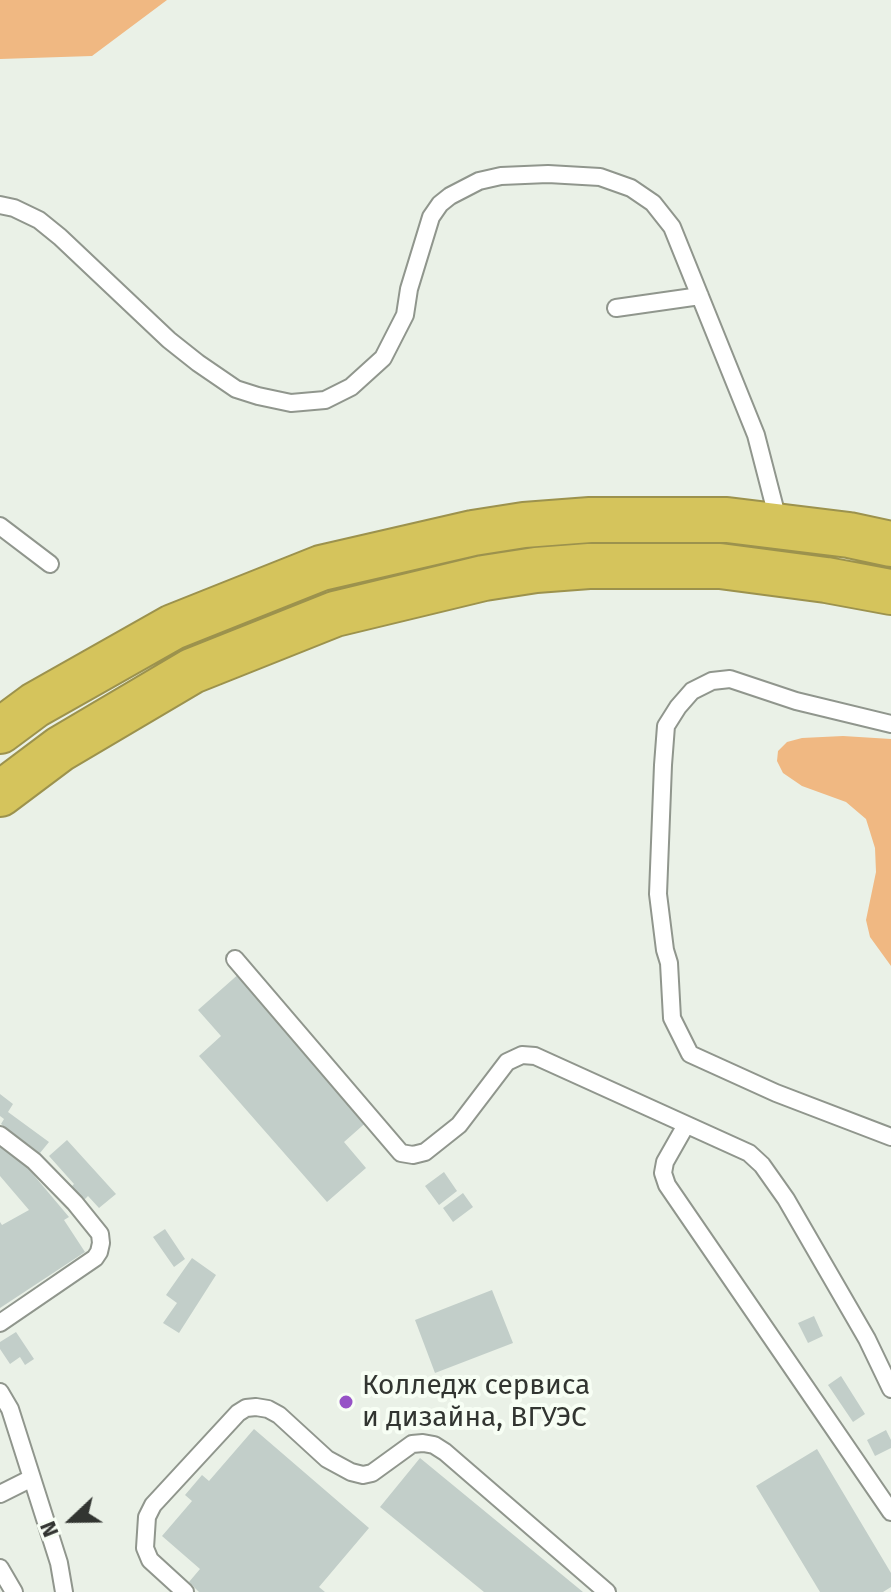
<!DOCTYPE html>
<meta charset="utf-8">
<style>
body{margin:0}
#map{position:relative;width:891px;height:1592px;overflow:hidden;background:#eaf1e7;font-family:"Fira Sans",sans-serif}
canvas{display:block}
.north{position:absolute;left:32px;top:1480px;width:80px;height:80px;-webkit-text-stroke:6px #f7fef4;paint-order:stroke;rotate:248deg;font-size:22px;font-weight:700;line-height:32px;text-align:center;color:#323531}
.north::after{content:'';display:block;margin:auto;width:28px;height:36px;background:#323531;clip-path:polygon(50% 0,100% 100%,50% 72%,0 100%)}
</style>
<div id="map">
<canvas width="891" height="1592"></canvas>
<div class="north">N</div>
</div>
<script>
const g = document.querySelector('canvas').getContext('2d');
g.lineJoin = 'round';
function fill(path, color) { g.fillStyle = color; g.fill(path, 'evenodd'); }
const shape = rows => new Path2D(rows.map(r => 'M' + r).join(''));
function trace(path, color, width, dash) { g.strokeStyle = color; g.lineWidth = width; g.lineCap = dash ? 'butt' : 'round'; g.setLineDash(dash || []); g.stroke(path); }
function write(font, color, halo, rows, align = 'center') {
  g.font = font + ' "Fira Sans",sans-serif'; g.lineWidth = 8; g.setLineDash([]); g.textBaseline = 'middle'; g.strokeStyle = halo; g.fillStyle = color; for (const [text, x, y, turn = 0] of rows) {
    g.save(); g.translate(x, y); g.rotate((+turn || 0) * Math.PI / 180); g.textAlign = isNaN(turn) ? turn : align; if (halo) g.strokeText(text, 0, 0); g.fillText(text, 0, 0); g.restore();
  }
}
const green = shape([
 [0,0,167,0,92,56,0,59],
 [843,736,891,739,891,966,870,937,866,920,876,872,875,848,866,819,846,802,802,786,783,773,777,761,778,751,787,742,802,738]
]);
const building = shape([
 [241,972,370,1119,344,1142,366,1168,327,1202,199,1056,221,1036,198,1010],
 [0,1094,13,1104,8,1112,49,1142,40,1153,1,1124,4,1119,0,1116],
 [67,1140,116,1194,99,1208,88,1196,83,1201,71,1187,74,1184,49,1156],
 [0,1143,21,1160,69,1217,64,1220,85,1252,0,1308,0,1222,2,1225,29,1210,0,1176],
 [444,1172,457,1191,439,1205,425,1186],
 [463,1193,473,1207,453,1222,443,1208],
 [165,1229,185,1259,174,1267,153,1237],
 [192,1258,216,1275,179,1333,163,1323,177,1303,166,1295],
 [492,1290,513,1343,435,1373,415,1320],
 [814,1316,823,1336,808,1343,798,1323],
 [16,1332,34,1359,25,1365,20,1357,10,1364,0,1349,0,1342],
 [841,1376,865,1414,853,1422,828,1385],
 [254,1429,369,1528,319,1587,325,1592,199,1592,189,1582,200,1569,162,1536,192,1501,185,1495,202,1475,209,1481],
 [886,1430,891,1440,891,1448,875,1456,867,1440],
 [817,1449,891,1573,891,1587,883,1592,820,1592,756,1486],
 [420,1458,583,1592,484,1592,380,1507]
]);
const lane = shape([
 [0,205,14,208,39,220,60,237,169,340,198,363,236,389,258,396,291,403,325,400,351,387,383,358,405,315,409,289,431,217,440,204,450,196,479,181,501,176,548,174,600,177,631,188,653,203,672,227,756,435,779,524],
 [616,308,700,296],
 [0,526,50,564],
 [891,724,796,701,730,679,712,681,692,691,678,707,666,726,663,765,658,894,665,950,669,963,672,1018,690,1054,776,1093,891,1137],
 [235,959,401,1153,413,1155,425,1152,459,1125,507,1062,522,1055,535,1056,749,1153,762,1165,786,1199,867,1339,891,1389],
 [686,1125,665,1162,663,1173,667,1185,891,1512],
 [0,1135,34,1161,75,1203,100,1234,101,1243,99,1252,95,1258,0,1323],
 [0,1392,10,1409,59,1563,64,1592],
 [0,1494,32,1478],
 [0,1568,14,1592],
 [185,1592,150,1560,145,1548,147,1517,153,1505,238,1413,246,1408,256,1407,268,1409,279,1415,327,1459,351,1472,363,1475,372,1473,412,1444,423,1443,434,1445,445,1452,607,1592]
]);
const highway = shape([
 [0,731,35,705,173,627,321,568,473,533,524,525,590,520,727,520,849,535,891,544],
 [0,794,60,749,192,671,335,614,484,578,536,570,589,566,720,566,826,580,891,592]
]);
const markers = [
 [346,1402,8,"#9652c6"]
];
const poiNames = [
 ["Колледж сервиса",362,1386],
 ["и дизайна, ВГУЭС",362,1418]
];
fill(green, '#f0b882');
fill(building, '#c2cec9');
trace(lane, '#90968d', 20);
trace(highway, '#9c924d', 48);
trace(lane, '#fff', 16);
trace(highway, '#d5c45c', 44);
for (const [x, y, r, color] of markers) { const dot = new Path2D(); dot.arc(x, y, r, 0, 2 * Math.PI); g.fillStyle = color; g.fill(dot); trace(dot, '#f7fef4', 3); }
write('28px', '#323531', '#f7fef4', poiNames, 'left');
</script>
